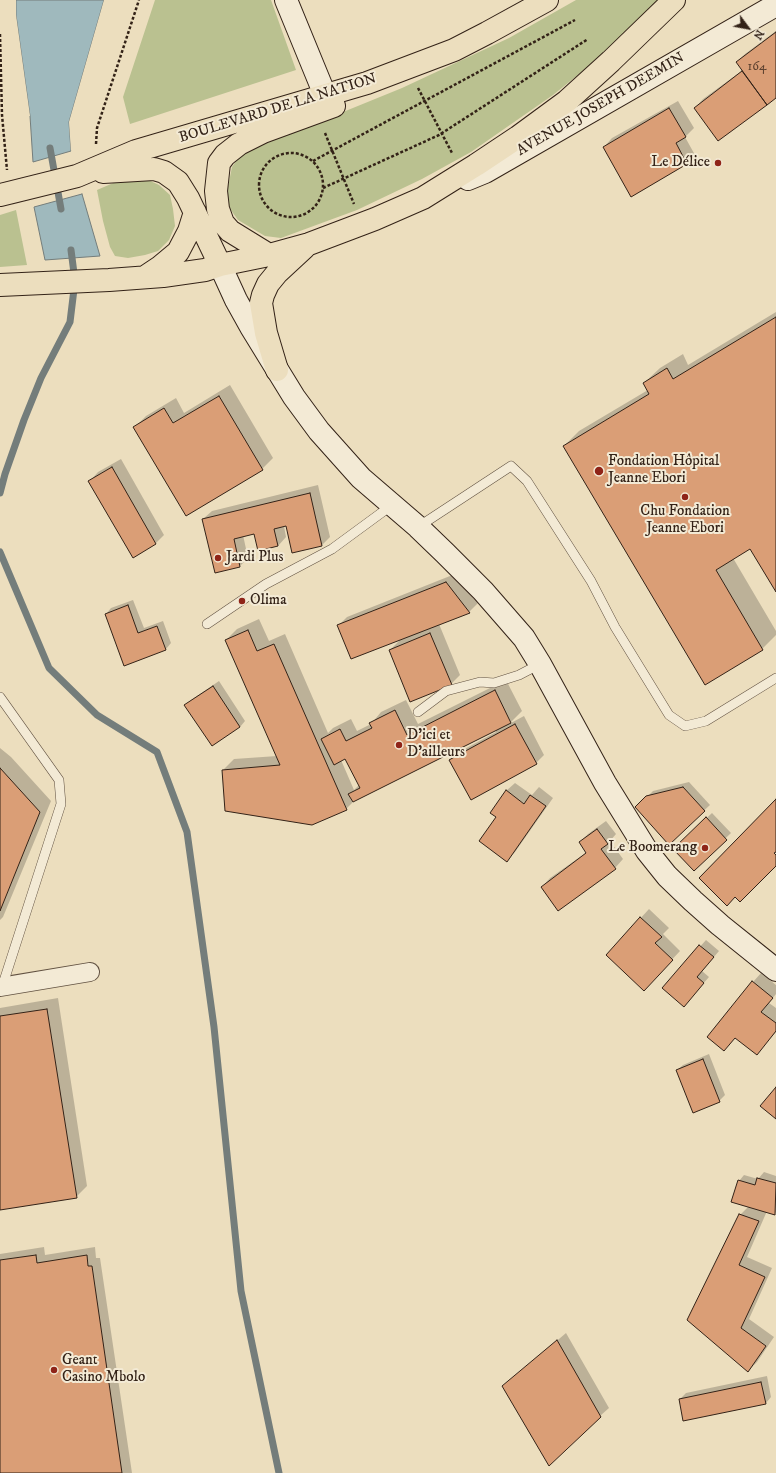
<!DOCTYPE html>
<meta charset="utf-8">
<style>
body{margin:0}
#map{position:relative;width:776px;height:1473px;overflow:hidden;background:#ecdebe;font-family:"IM FELL DW Pica",serif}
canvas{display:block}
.north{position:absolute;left:728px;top:8px;width:40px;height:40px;-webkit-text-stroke:3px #f3ead5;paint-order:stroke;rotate:122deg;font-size:11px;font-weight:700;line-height:16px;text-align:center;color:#332217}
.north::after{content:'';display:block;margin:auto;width:14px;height:18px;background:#332217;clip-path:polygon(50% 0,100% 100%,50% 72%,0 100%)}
</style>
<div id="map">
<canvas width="776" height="1473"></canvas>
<div class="north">N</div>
</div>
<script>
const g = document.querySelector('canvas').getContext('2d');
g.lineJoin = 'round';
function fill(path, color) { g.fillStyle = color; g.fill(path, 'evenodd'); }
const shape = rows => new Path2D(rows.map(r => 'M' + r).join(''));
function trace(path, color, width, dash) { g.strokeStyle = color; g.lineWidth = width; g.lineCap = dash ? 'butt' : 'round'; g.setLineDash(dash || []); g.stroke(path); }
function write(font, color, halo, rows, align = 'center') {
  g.font = font + ' "IM FELL DW Pica",serif'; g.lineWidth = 4; g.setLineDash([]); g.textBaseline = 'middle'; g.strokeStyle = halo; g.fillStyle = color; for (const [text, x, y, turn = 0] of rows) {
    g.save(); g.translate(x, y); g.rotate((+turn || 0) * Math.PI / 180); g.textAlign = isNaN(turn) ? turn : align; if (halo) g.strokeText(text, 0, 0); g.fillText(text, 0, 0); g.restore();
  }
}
const green = shape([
 [155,0,271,0,296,70,130,124,123,97],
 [576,0,661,0,604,54,553,95,471,152,422,179,357,210,281,238,265,236,238,220,228,206,228,187,232,167,243,151,294,132,402,88,509,38],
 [144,178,159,185,170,195,173,209,175,226,169,240,158,251,145,255,128,258,115,256,110,247,103,221,97,190,118,181],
 [16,210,27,265,0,267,0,215]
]);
const water = shape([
 [16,0,104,0,69,122,71,151,33,162,30,116,16,15,16,0],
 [82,194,100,256,45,260,34,207,82,194]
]);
const pier = shape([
 [14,0,16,0,16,15,30,116,28,116,14,16],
 [104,0,106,0,71,122,73,150,71,151,69,122]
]);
const shadow = shape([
 [776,31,776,97,719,140,695,108,703,99,743,70,737,62,745,54],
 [678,101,694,128,685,137,695,155,687,163,632,196,604,147,612,138],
 [776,312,776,590,751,547,733,558,776,631,776,635,762,649,705,683,564,446,579,431,648,390,644,383,660,368,683,354,688,365],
 [230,385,273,458,262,469,135,427,146,416,176,398,184,413],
 [121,459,164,535,156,543,90,481,98,472],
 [318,485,330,537,321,546,286,525,284,526,286,537,278,546,255,533,243,535,248,558,240,566,203,519,212,511],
 [455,574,478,603,469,612,439,624,460,675,451,684,390,650,402,638,339,625,347,617],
 [133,600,144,628,163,621,171,643,166,649,124,665,106,614,111,608],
 [259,619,269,641,285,634,328,733,333,728,351,719,357,731,371,724,381,712,406,700,418,724,506,680,522,711,509,724,524,716,544,755,536,763,450,761,459,752,496,732,495,730,355,800,346,809,223,770,234,759,277,756,226,640,237,629],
 [346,758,359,785,354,790,341,760],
 [219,681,245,721,240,727,186,705,191,700],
 [0,748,11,757,51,801,3,917,0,920],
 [689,782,710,805,669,843,642,802,653,791],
 [515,783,532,795,539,787,553,798,515,852,507,860,506,791],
 [712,813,731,833,694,869,674,849],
 [606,821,616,834,610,841,623,859,615,868,542,887,550,878,587,852,580,842,588,834],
 [649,909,669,928,663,934,680,951,652,981,607,955],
 [706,940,719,951,702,971,709,977,689,1000,663,988],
 [761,973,776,985,776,994,769,1003,776,1008,776,1032,756,1054,736,1037,724,1050,708,1037,753,982],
 [58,998,87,1186,76,1197,0,1209,0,1008],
 [709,1054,725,1095,719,1101,677,1070,683,1065],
 [764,1172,776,1176,776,1212,775,1213,767,1211,747,1257,772,1268,749,1319,774,1337,757,1362,748,1371,689,1319,740,1215,749,1206,739,1181,744,1175,758,1179],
 [44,1247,45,1255,95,1247,96,1258,100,1258,132,1473,0,1473,0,1254],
 [566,1333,609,1408,600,1416,504,1386],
 [767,1376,771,1397,766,1403,680,1399,686,1393]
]);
const stream = shape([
 [50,148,61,209],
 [0,493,5,474,24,420,41,378,70,322,75,281,71,250],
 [0,552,49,668,97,715,157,752,187,832,214,1027,241,1291,279,1473]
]);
const building = shape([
 [776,32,776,98,767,105,736,62,776,32],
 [742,71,767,105,718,141,694,108,742,71],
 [669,108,686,137,676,143,687,164,631,197,603,147,669,108],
 [776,317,776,592,750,549,716,570,763,650,705,685,563,446,649,394,643,383,667,368,673,379,776,317],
 [219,396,263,470,186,516,133,427,164,408,173,423,219,396],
 [112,467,156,544,133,558,88,481,112,467],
 [310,493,322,546,292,553,286,526,274,529,278,546,258,551,254,534,234,539,240,567,215,573,202,519,310,493],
 [446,582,470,613,351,659,337,625,446,582],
 [128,605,138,633,157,626,166,650,124,666,105,614,128,605],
 [248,630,257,651,274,644,347,810,312,825,225,811,222,770,280,765,225,640,248,630],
 [430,633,452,685,410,702,389,650,430,633],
 [213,686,240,727,212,746,184,705,213,686],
 [495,690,511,723,353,802,348,794,360,788,345,759,334,765,321,739,340,729,346,741,372,728,369,723,395,710,407,735,495,690],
 [515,724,537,764,471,800,449,760,515,724],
 [0,768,40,812,0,911,0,768],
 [683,787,705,811,669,845,635,807,646,796,683,787],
 [506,790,524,804,530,795,546,806,507,862,479,841,496,817,490,813,506,790],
 [776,799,776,852,774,853,776,855,776,866,740,902,735,897,727,906,699,878,776,799],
 [706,817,727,840,694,871,673,849,706,817],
 [597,829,608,844,601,849,616,869,558,911,541,887,586,853,579,842,597,829],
 [640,917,662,937,655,943,673,960,644,991,606,955,640,917],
 [699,945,714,957,697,977,704,983,684,1007,662,988,699,945],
 [752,981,773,998,761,1012,776,1023,776,1031,757,1055,735,1038,724,1051,707,1037,752,981],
 [47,1009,77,1198,0,1210,0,1016,47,1009],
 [703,1059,720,1102,693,1113,676,1070,703,1059],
 [776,1087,776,1119,760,1106,776,1087],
 [757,1178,776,1183,775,1215,731,1202,738,1180,755,1185,757,1178],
 [739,1214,759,1221,739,1265,765,1277,741,1328,766,1346,748,1372,687,1320,739,1214],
 [36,1255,37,1263,87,1255,88,1266,92,1266,122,1473,0,1473,0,1260,36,1255],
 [557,1340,601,1417,549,1466,502,1386,557,1340],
 [761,1382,766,1404,683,1421,679,1399,761,1382]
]);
const path = shape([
 [0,34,2,115,7,170],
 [418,88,452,153],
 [325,133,354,204],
 [96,144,97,128,139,0],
 '259 185a32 32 0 1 1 64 0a32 32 0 1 1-64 0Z',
 [313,161,575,20],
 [323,188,439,135,588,39]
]);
const lane = shape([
 [418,527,511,466,527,481,591,581,615,627,669,715,685,726,706,721,776,678],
 [207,624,266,584,332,549,392,505],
 [0,697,59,780,61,804,2,987],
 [418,712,446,691,480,682,494,683,519,675,540,664]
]);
const street = shape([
 [0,987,90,972]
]);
const secondary = shape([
 [286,0,325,95],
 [468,179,485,172,776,5],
 [220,265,236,300,251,327,294,397,319,431,361,478,418,527,445,553,483,591,524,638,540,664,605,783,647,851,667,876,693,901,720,925,776,970]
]);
const primary = shape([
 [103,172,154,169,164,172,178,182,188,198,220,265],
 [0,195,77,176,136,151,367,83,454,50,487,33,547,0],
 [269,255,230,231,223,223,218,209,216,191,219,163,225,155,239,144,263,132,334,106],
 [145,277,160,267,178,252,189,231,195,212],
 [0,285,109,280,163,276,205,270,220,265,269,255,309,244,375,219,423,198,476,165,518,137,567,101,611,61,674,0],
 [277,370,266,333,261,303,263,295,268,284,277,273,304,248]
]);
const markers = [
 [718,163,4,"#8f2418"],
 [599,471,5,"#8f2418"],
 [685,497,4,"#8f2418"],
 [218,558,4,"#8f2418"],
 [242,601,4,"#8f2418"],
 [399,745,4,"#8f2418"],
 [705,848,4,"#8f2418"],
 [54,1370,4,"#8f2418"]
];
const numberNames = [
 ["164",757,67]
];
const streetNames = [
 ["AVENUE JOSEPH DEEMIN",601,105,-30],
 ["BOULEVARD DE LA NATION",278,109,-17]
];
const poiNames = [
 ["Le Délice",710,163,"right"],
 ["Fondation Hôpital",608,462],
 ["Jeanne Ebori",608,479],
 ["Chu Fondation",685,512,"center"],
 ["Jeanne Ebori",685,529,"center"],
 ["Jardi Plus",226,558],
 ["Olima",250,601],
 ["D'ici et",407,736],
 ["D'ailleurs",407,753],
 ["Le Boomerang",697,848,"right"],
 ["Geant",62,1361],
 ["Casino Mbolo",62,1378]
];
fill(green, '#bac190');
fill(water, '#9fb9bd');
trace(water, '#747d7b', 1);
fill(pier, '#ecdebe');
fill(shadow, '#0003');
trace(stream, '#747d7b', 7);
fill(building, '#da9e76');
trace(building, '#332217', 1);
trace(lane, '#615141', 10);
trace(street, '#615141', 20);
trace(secondary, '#332217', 24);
trace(primary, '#332217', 24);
trace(path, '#332217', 2.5, [3, 2]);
trace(lane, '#f3ead5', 9);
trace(street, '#f3ead5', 18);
trace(secondary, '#f3ead5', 22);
trace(primary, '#ecdebe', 22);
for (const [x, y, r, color] of markers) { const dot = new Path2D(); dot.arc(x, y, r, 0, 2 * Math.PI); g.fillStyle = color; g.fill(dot); trace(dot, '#f3ead5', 1.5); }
write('13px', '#5d412f', null, numberNames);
write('15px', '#332217', '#f3ead5', streetNames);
write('15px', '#332217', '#f3ead5', poiNames, 'left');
</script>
